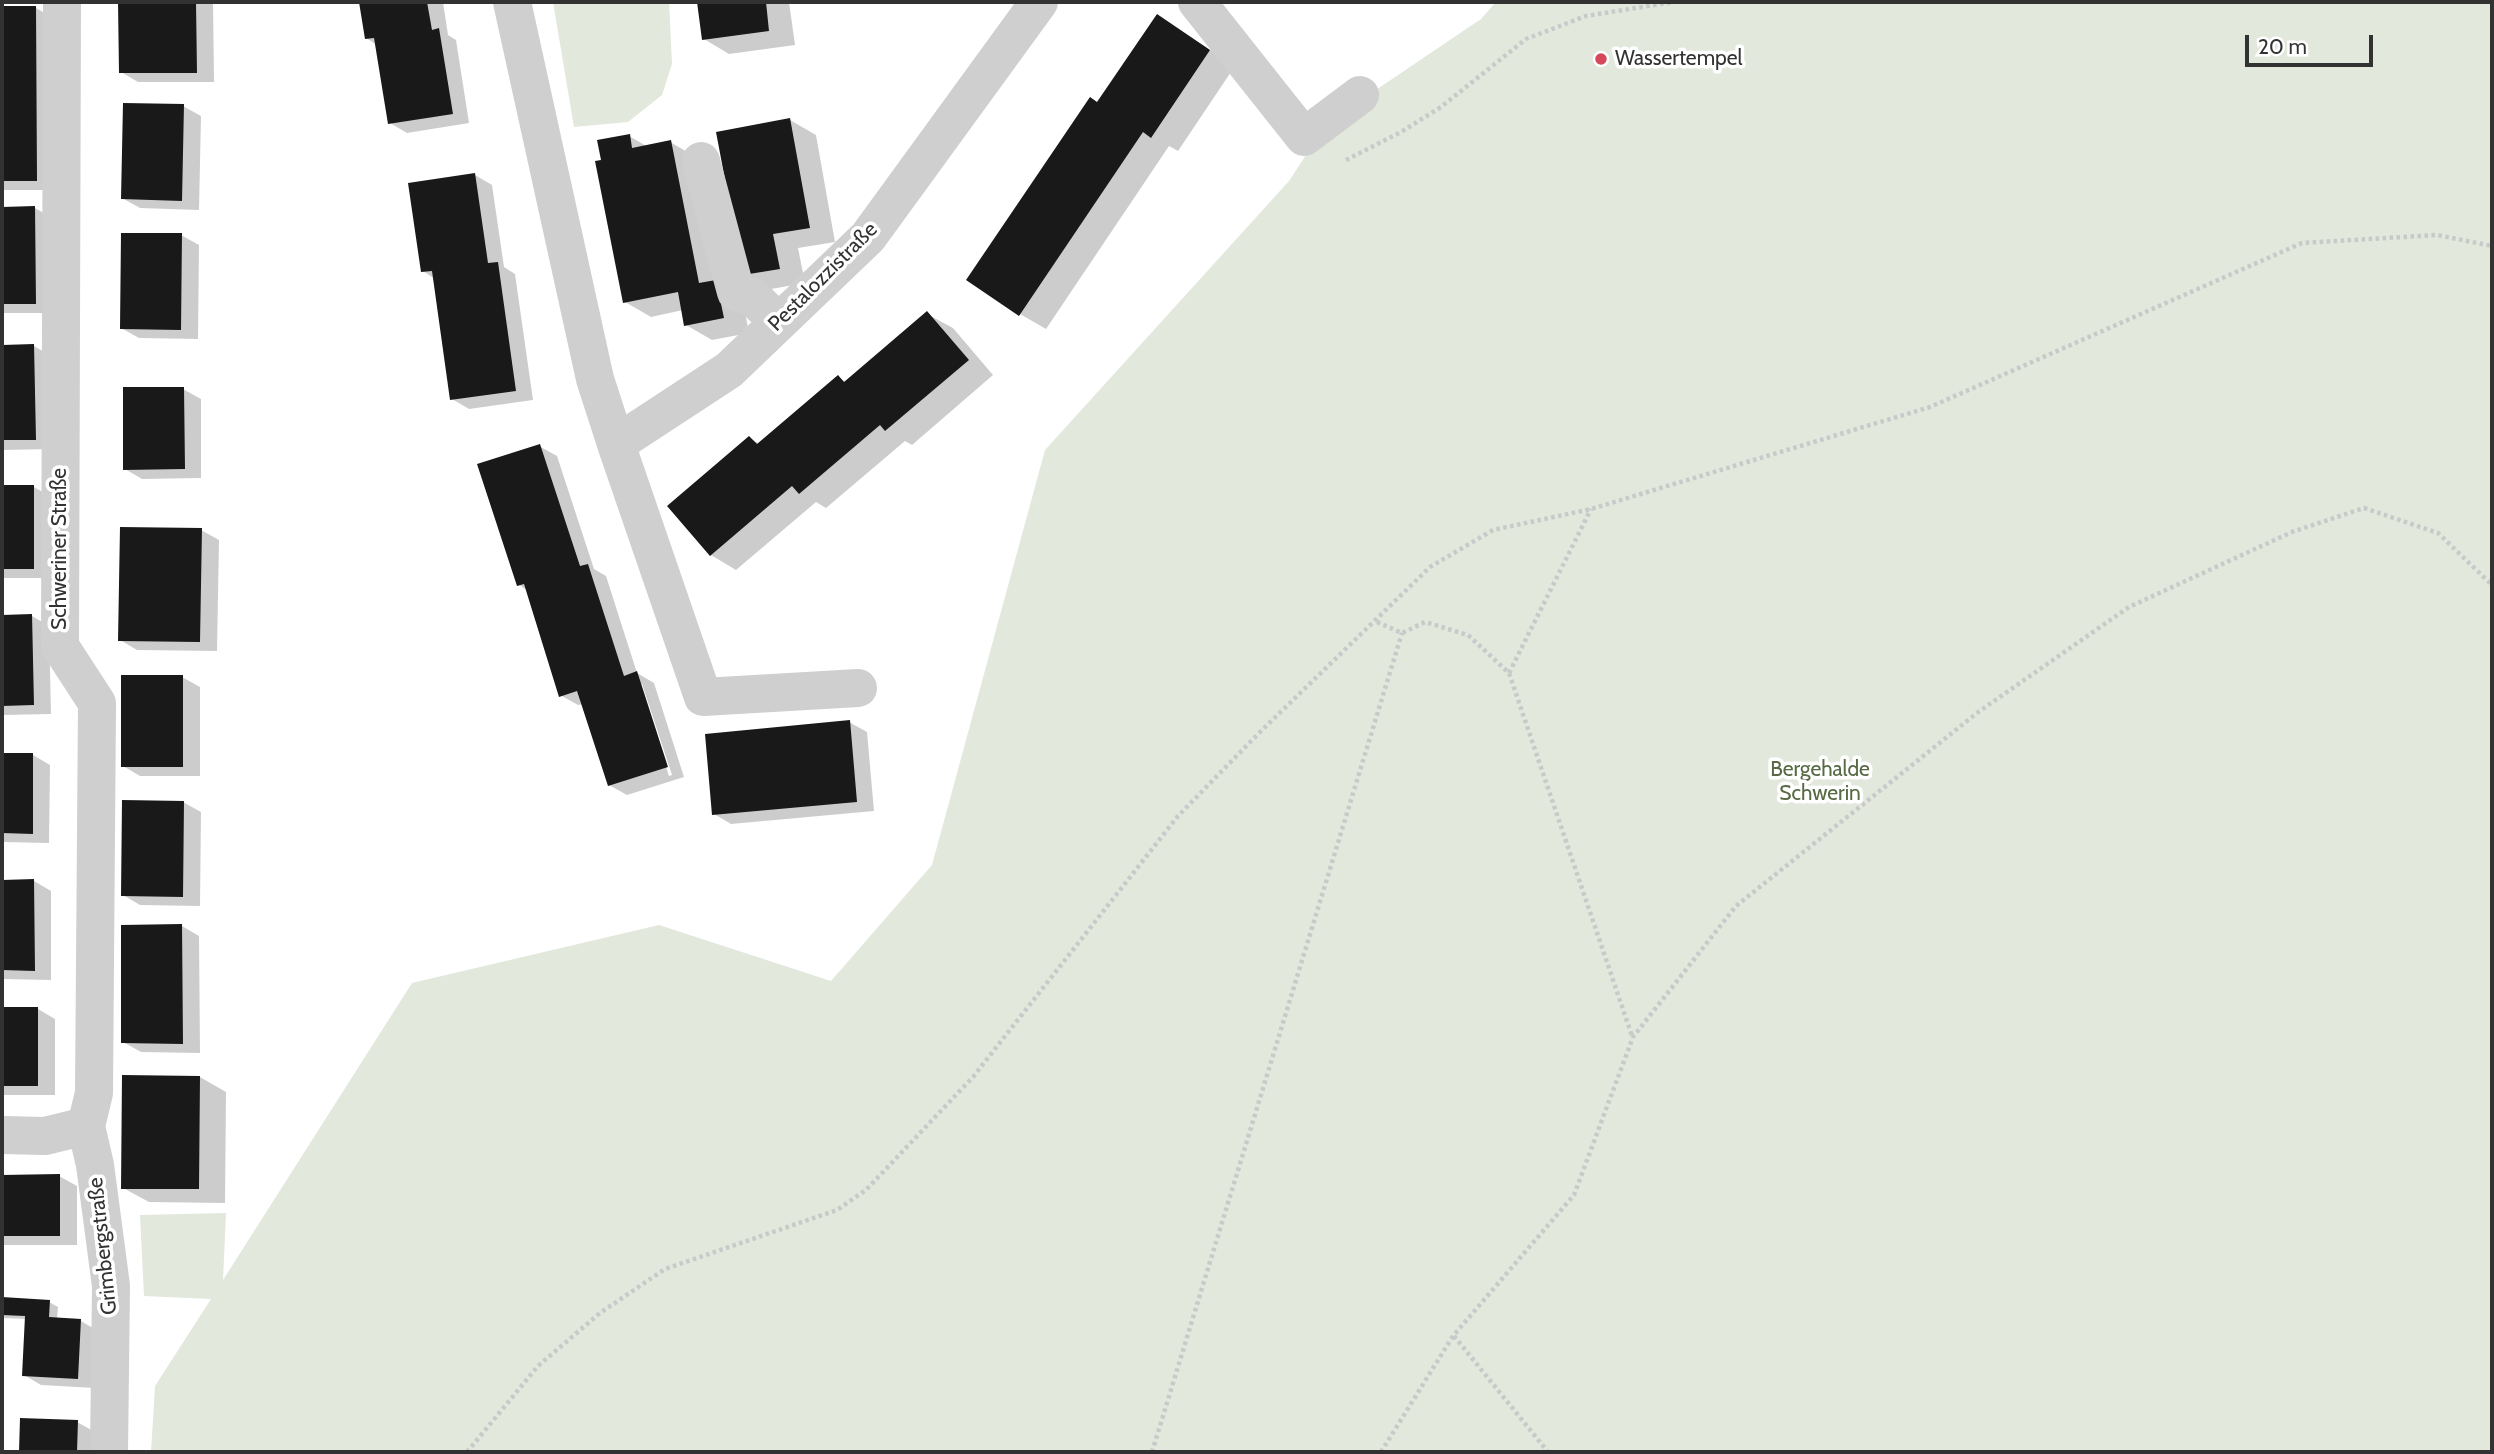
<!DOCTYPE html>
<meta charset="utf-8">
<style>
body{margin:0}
#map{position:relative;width:2494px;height:1454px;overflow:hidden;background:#fff;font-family:Cabin,sans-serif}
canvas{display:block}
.frame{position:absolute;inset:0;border:4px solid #323232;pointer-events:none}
.scale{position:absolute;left:2245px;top:35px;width:128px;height:32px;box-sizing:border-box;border:4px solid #323232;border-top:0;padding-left:9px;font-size:21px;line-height:24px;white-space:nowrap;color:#323232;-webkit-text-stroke:5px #fff;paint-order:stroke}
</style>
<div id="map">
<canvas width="2494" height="1454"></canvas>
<div class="frame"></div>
<div class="scale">20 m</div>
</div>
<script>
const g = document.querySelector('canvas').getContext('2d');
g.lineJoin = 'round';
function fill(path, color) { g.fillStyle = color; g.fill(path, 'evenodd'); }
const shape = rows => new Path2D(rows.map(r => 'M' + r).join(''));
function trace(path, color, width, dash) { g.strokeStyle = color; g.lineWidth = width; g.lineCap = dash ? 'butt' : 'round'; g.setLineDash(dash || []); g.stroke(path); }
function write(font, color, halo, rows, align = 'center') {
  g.font = font + ' Cabin,sans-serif'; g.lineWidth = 7; g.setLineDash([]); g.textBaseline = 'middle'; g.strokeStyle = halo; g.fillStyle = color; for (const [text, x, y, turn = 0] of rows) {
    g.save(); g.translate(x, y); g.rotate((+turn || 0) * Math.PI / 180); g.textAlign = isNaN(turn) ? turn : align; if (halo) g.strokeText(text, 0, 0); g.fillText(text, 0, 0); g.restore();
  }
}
const green = shape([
 [553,2,669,2,672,64,662,95,628,122,574,127],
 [1496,2,2492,2,2492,1452,151,1452,155,1386,211,1299,144,1296,140,1215,226,1213,223,1280,412,983,659,925,831,981,932,865,1045,450,1289,181,1327,123,1481,19]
]);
const shadow = shape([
 [120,2,213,2,214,82,138,82,121,72],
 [361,2,443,2,448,35,456,40,469,123,407,133,390,123,377,45,366,38],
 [699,2,789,2,795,45,729,54,704,39],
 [2,7,36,8,53,18,54,190,2,190],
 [1158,16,1235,66,1178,151,1169,146,1046,329,1020,314,1098,104],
 [183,106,201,116,199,210,140,208,122,198],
 [790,120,816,135,835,242,798,248,805,283,771,289,745,274],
 [629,136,648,147,670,142,696,157,742,296,749,333,712,340,686,325,683,310,651,317,625,302,603,161],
 [475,175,492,185,504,267,515,274,533,400,469,409,452,399,435,279,423,271],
 [35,208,52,218,52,313,2,313,2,209],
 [181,235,199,245,198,339,139,338,121,328],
 [927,314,953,328,993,375,912,445,905,441,826,508,816,502,736,570,711,555,749,438,760,444,838,377,846,382],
 [2,346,34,346,51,356,53,449,2,450],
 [183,389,201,399,201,478,142,479,125,469],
 [539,446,557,456,594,569,606,576,637,673,654,683,684,777,627,795,609,785,583,704,578,705,560,695,527,590,519,585],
 [639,684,642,684,672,775,669,776],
 [2,487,34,487,51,497,51,578,2,578],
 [201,530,219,540,217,651,137,650,120,640],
 [32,616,49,626,51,714,2,715,2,617],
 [182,677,200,687,200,776,140,776,123,766],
 [849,722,867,732,874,811,731,824,714,814],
 [2,754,33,755,50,765,49,843,2,842],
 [183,802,201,812,200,906,140,905,123,895],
 [2,881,34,881,51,891,51,980,2,979],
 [123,926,182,926,199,936,200,1053,141,1052,123,1042],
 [2,1008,38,1009,55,1019,55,1095,2,1095],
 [200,1077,226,1092,225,1203,149,1202,123,1188],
 [59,1176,77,1186,77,1245,2,1245,2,1177],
 [2,1299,49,1302,58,1307,57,1319,81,1321,98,1331,95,1388,41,1385,24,1375,27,1319,2,1318],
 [22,1420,77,1422,95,1432,94,1452,21,1452]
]);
const building = shape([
 [118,2,196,2,197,73,119,73],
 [359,2,427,2,432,30,439,28,453,114,388,124,374,38,365,39],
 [697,2,766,2,769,31,702,40],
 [2,6,36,6,37,181,2,181],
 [1157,14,1210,50,1151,138,1143,132,1019,316,966,280,1090,97,1097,102],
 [123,103,184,104,182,201,121,199],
 [790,118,810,228,773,234,780,269,743,275,716,132],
 [630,134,632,148,671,140,699,283,716,280,724,318,684,326,678,292,623,303,595,161,601,160,597,140],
 [475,173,488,263,498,262,516,391,450,400,432,271,421,272,408,183],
 [35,206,36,304,2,304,2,207],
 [121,233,182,233,181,330,120,329],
 [927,311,969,360,885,431,880,425,799,494,792,486,710,556,667,506,749,436,757,444,838,375,844,382],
 [34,344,36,440,2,440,2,345],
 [123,387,184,387,185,469,123,470],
 [540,444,580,566,588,564,624,676,637,671,668,767,608,786,577,691,559,697,524,584,517,586,477,464],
 [2,485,34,485,34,569,2,569],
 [120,527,202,528,200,642,118,641],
 [32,614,34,705,2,706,2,615],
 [121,675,183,675,183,767,121,767],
 [850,720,857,802,712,815,705,734],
 [2,753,33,753,33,834,2,833],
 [122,800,184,801,183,897,121,896],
 [34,879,35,971,2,970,2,880],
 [182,924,183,1044,121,1043,121,925],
 [2,1007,38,1007,38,1086,2,1086],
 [122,1075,200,1076,199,1189,121,1189],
 [60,1174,60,1236,2,1236,2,1175],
 [2,1297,50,1300,49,1317,81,1319,78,1379,22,1376,25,1316,2,1315],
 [20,1418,78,1420,77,1452,19,1452]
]);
const path = shape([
 [1346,160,1401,132,1441,107,1526,39,1586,16,1673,2],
 [1377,622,1402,633,1425,622,1468,635,1509,673,1632,1036],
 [1509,673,1591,509],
 [1454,1336,1548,1452],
 [467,1452,538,1366,600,1313,665,1269,837,1210,866,1190,973,1077,1178,816,1259,733,1430,567,1493,530,1591,509,1930,407,2302,243,2437,235,2492,246],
 [1152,1452,1402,633],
 [1381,1452,1453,1336,1574,1195,1633,1037,1736,906,1977,713,2129,607,2292,532,2364,508,2438,533,2492,585]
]);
const minor = shape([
 [62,2,60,646,97,703,94,1093,86,1126,95,1165,111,1286,109,1452],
 [512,2,595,379,616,444,729,370,868,237,1039,2],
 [1197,2,1304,137,1360,95],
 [701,161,736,292,754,298,777,321],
 [616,444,703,697,858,688],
 [2,1135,45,1136,86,1126]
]);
const markers = [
 [1601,59,7,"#d5485a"]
];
const poiNames = [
 ["Wassertempel",1615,59]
];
const streetNames = [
 ["Pestalozzistraße",823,277,-45],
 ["Schweriner Straße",60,549,-90],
 ["Grimbergstraße",103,1246,-96]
];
const parkNames = [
 ["Bergehalde",1820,770],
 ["Schwerin",1820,794]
];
fill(green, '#e2e8dc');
fill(shadow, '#0003');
fill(building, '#191919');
trace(path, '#c9c9c9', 4.5, [3.5, 3.5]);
trace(minor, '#cfcfcf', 38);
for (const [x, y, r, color] of markers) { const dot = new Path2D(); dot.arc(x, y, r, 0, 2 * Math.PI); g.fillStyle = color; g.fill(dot); trace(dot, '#fff', 2.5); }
write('21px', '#323232', '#fff', poiNames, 'left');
write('21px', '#323232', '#fff', streetNames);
write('21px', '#576a43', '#fff', parkNames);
</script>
